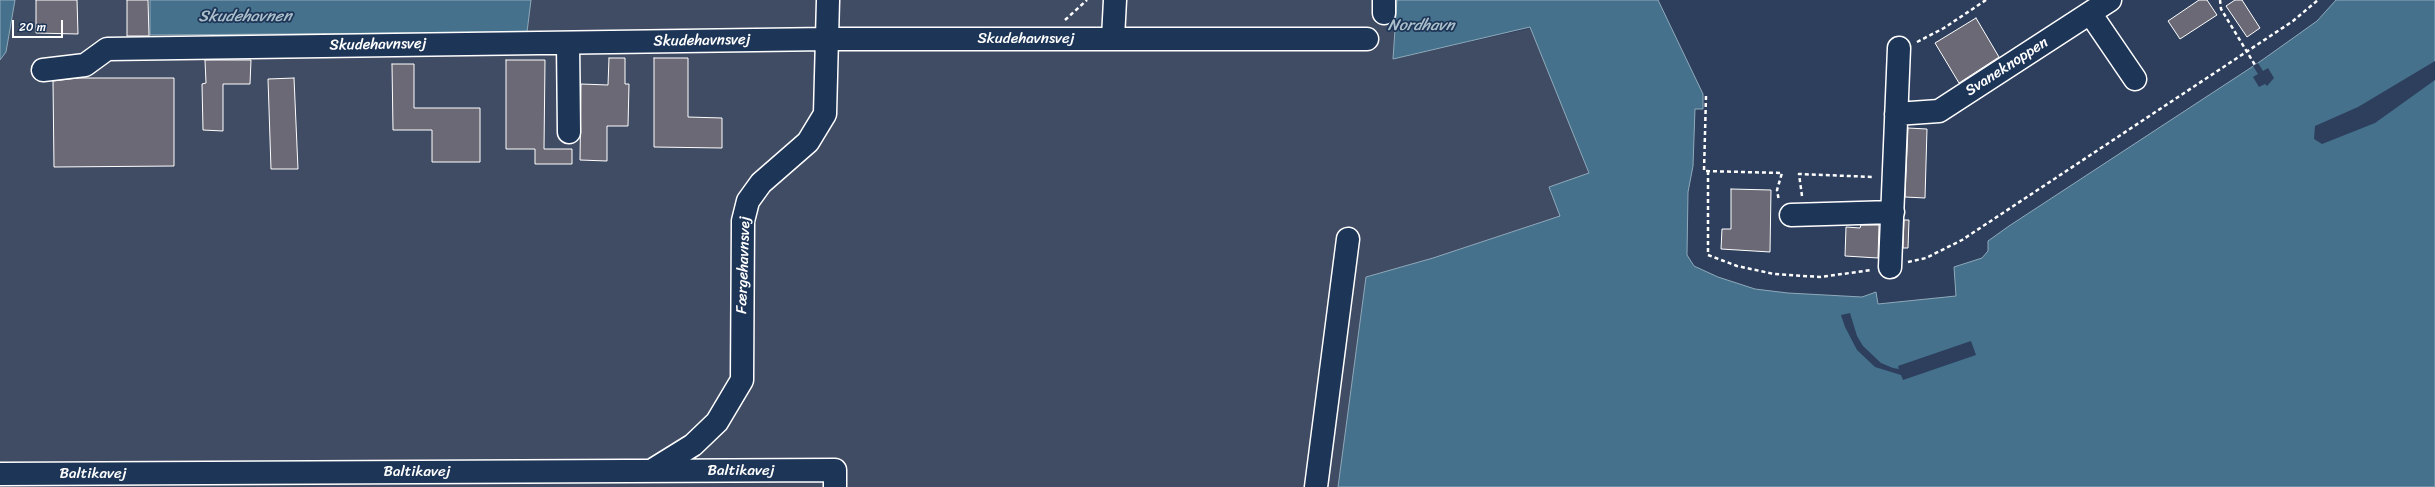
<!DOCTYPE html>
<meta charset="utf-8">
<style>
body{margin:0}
#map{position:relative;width:2435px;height:487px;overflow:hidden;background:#2d3f5d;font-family:Sriracha,sans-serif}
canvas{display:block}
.scale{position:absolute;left:12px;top:20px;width:51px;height:18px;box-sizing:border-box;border:2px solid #fff;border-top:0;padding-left:5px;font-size:12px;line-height:14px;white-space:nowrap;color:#fff;-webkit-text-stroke:3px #1d3557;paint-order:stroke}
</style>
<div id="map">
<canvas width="2435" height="487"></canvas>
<div class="scale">20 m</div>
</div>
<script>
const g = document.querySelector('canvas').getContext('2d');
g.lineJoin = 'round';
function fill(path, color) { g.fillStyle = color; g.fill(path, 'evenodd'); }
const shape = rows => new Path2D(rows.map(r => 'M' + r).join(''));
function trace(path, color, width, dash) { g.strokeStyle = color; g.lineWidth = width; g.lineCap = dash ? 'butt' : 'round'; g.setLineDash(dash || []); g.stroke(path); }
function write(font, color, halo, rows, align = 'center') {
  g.font = font + ' Sriracha,sans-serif'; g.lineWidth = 3.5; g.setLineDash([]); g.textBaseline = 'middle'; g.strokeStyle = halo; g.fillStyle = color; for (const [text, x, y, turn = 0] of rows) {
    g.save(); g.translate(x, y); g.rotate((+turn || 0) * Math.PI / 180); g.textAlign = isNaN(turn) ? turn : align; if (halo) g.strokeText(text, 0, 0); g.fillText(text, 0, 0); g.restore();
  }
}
const built = shape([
 [15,0,150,0,150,34,527,32,531,0,1397,0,1393,59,1658,0,1703,94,1703,109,1695,109,1693,166,1560,216,1433,258,1366,277,1338,487,0,487,0,60,6,52]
]);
const water = shape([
 [0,0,15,0,6,52,0,60,0,0],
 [150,0,531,0,527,32,150,35,150,0],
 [1397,0,1658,0,1703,94,1703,109,1695,109,1693,166,1688,192,1687,255,1694,266,1718,277,1755,289,1788,293,1862,297,1876,292,1878,304,1956,296,1954,267,1982,258,1988,251,1988,241,2009,226,2258,63,2317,21,2336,0,2435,0,2435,487,1338,487,1366,277,1433,258,1560,216,1549,187,1589,173,1530,27,1393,59,1397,0]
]);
const pier = shape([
 [2435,61,2435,80,2375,123,2322,144,2314,139,2315,126,2358,107],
 [2258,63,2263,71,2268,68,2274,78,2267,86,2265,84,2259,87,2253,77,2258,74,2253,66],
 [1850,313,1857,336,1863,346,1881,363,1893,368,1899,369,1898,366,1971,341,1976,355,1903,380,1901,375,1875,367,1857,350,1845,327,1841,315]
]);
const building = shape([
 [36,0,77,0,78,34,36,33,36,0],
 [127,0,148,0,149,36,127,36,127,0],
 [2199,0,2207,0,2217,15,2180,39,2168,21,2199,0],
 [2235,0,2242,0,2260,28,2247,37,2226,6,2235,0],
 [1976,18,1999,57,1959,83,1935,43,1976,18],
 [609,58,625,58,625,84,629,84,628,126,607,126,607,161,580,160,581,84,608,85,609,58],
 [654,58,688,58,688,117,722,118,722,148,654,147,654,58],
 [205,60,251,60,250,84,223,84,223,131,203,130,202,84,206,83,205,60],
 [506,60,545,60,544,149,572,149,572,164,535,164,535,149,506,149,506,60],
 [392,64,414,64,414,108,480,108,480,162,432,162,432,130,393,130,392,64],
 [78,78,174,78,174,166,54,167,53,81,78,78],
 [294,78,298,169,271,169,268,79,294,78],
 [1908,128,1927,129,1925,198,1905,197,1908,128],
 [1731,189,1771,190,1770,252,1721,249,1722,229,1731,229,1731,189],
 [1904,220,1909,220,1908,248,1903,248,1904,220],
 [1861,225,1879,225,1878,258,1845,256,1846,227,1860,228,1861,225]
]);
const path = shape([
 [2220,0,2221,9,2255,65],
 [1065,20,1087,0],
 [1917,42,1944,28,1986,0],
 [1706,96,1704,171,1782,173,1777,190,1779,201],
 [1708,171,1708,255,1737,266,1774,274,1820,277,1872,270],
 [1802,196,1799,174,1874,177],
 [1908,262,1926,258,1962,240,2293,21,2318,0]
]);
const minor = shape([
 [1384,13,1384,0],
 [2090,13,2135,79],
 [1113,38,1115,0],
 [568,43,569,132],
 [43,70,85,65,107,49,827,39,1367,39],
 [1896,114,1939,111,2110,0],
 [1791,215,1893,212],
 [1890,267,1899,48],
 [651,471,693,445,717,422,742,380,743,221,748,201,761,183,808,142,825,114,828,0],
 [0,474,835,470,835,487],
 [1316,487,1348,239]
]);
const streetNames = [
 ["Skudehavnsvej",1026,39],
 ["Skudehavnsvej",702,41,-1],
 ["Skudehavnsvej",378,45,-1],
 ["Svaneknoppen",2007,67,-33],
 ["Færgehavnsvej",744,265,-88],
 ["Baltikavej",741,471],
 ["Baltikavej",417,472],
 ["Baltikavej",93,474]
];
const waterNames = [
 ["Skudehavnen",245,17],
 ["Nordhavn",1421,26]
];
fill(built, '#404c64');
fill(water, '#45718c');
trace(water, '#8faaba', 1);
fill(pier, '#2d3f5d');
fill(building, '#6b6975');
trace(building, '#fff', 1);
trace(minor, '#fff', 25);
trace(path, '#fff', 2.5, [4, 3]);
trace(minor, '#1d3557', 22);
write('15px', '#fff', '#1d3557', streetNames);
write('italic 16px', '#abbfcb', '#1d3557', waterNames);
</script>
